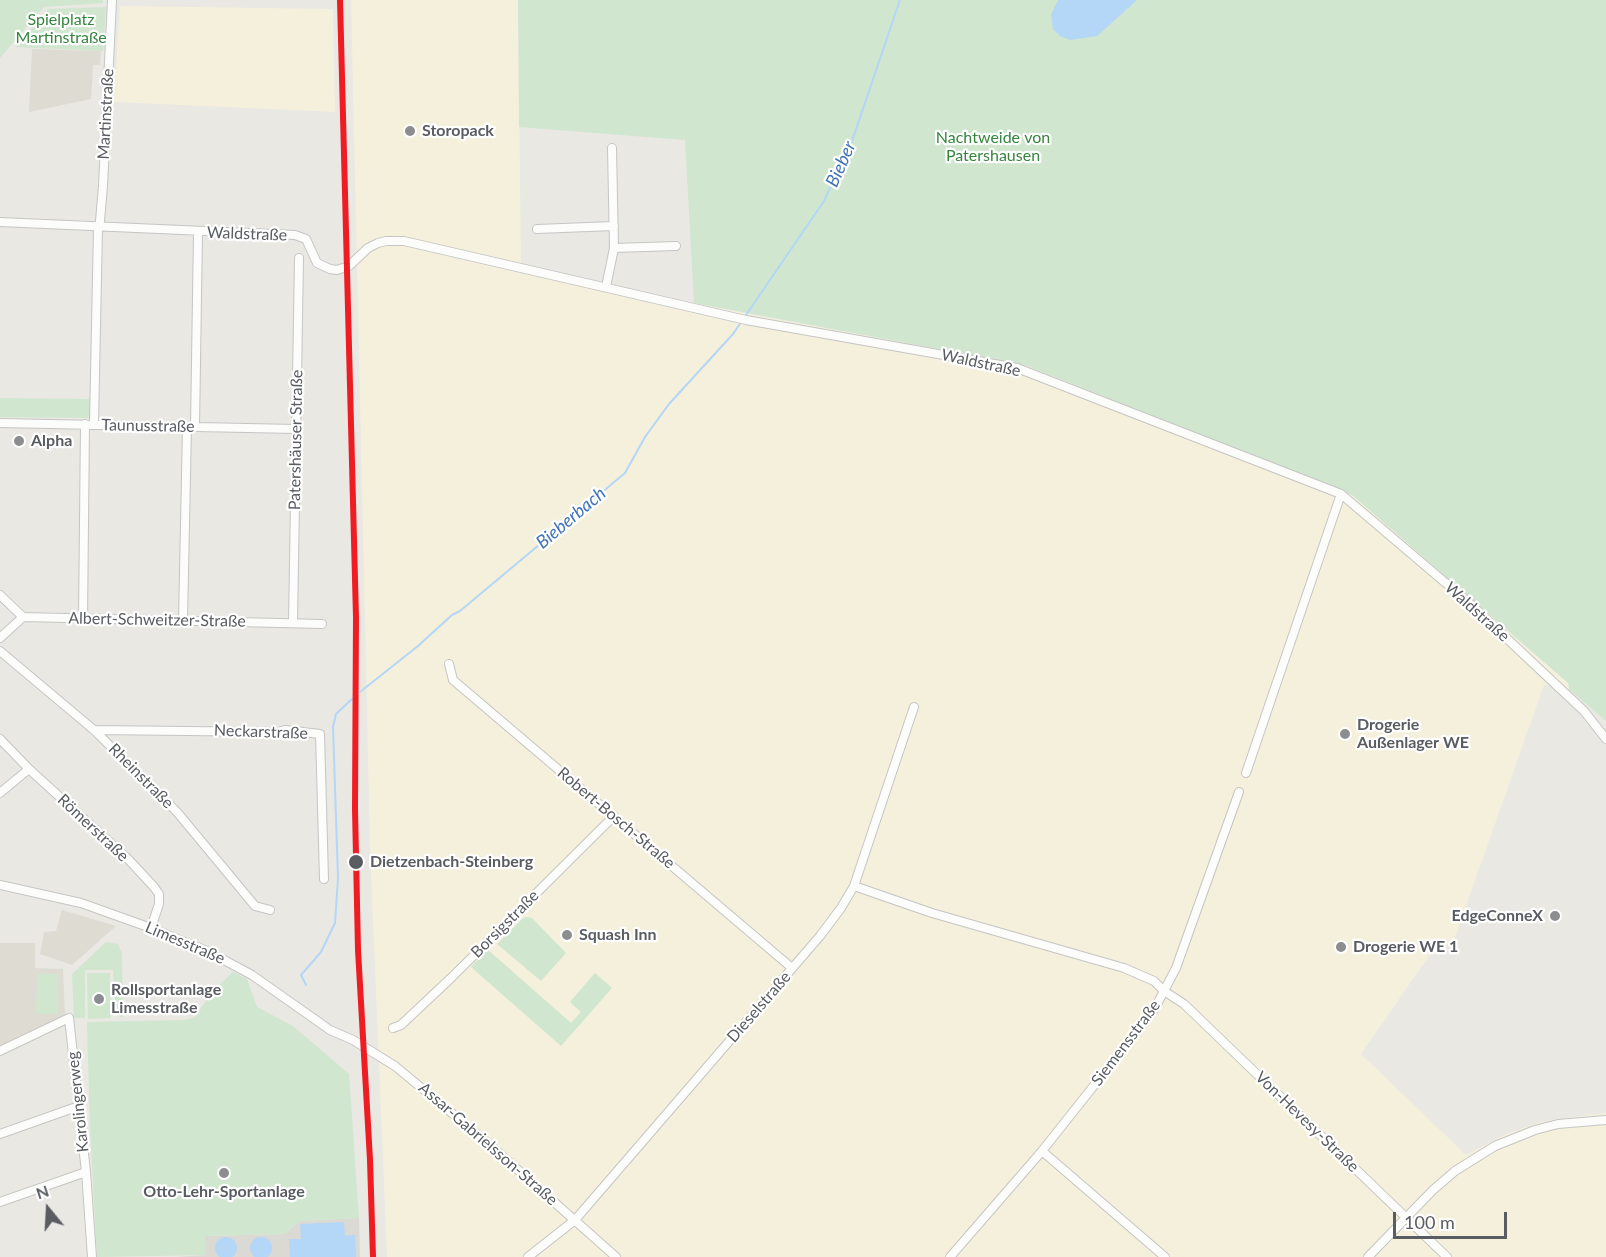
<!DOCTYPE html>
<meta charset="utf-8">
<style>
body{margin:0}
#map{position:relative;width:1606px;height:1257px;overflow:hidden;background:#e9e8e3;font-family:Lato,sans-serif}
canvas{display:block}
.north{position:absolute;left:18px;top:1179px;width:60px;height:60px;-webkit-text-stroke:4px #fff;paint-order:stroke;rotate:342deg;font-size:16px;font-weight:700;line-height:24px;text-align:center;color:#595c61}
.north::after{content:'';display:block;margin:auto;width:21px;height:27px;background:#595c61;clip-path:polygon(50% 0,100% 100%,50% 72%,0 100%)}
.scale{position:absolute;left:1393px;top:1212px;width:114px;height:27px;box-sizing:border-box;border:3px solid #595c61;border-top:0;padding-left:8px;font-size:18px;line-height:21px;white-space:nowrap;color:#595c61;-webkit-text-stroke:4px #fff;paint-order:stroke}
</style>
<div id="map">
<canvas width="1606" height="1257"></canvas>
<div class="north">N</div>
<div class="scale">100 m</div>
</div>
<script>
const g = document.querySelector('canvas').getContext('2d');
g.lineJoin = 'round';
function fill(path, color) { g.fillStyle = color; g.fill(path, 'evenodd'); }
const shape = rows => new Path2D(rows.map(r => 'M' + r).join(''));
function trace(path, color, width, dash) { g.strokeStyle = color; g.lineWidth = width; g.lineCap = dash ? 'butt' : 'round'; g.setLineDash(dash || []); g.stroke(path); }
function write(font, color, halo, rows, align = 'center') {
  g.font = font + ' Lato,sans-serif'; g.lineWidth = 4.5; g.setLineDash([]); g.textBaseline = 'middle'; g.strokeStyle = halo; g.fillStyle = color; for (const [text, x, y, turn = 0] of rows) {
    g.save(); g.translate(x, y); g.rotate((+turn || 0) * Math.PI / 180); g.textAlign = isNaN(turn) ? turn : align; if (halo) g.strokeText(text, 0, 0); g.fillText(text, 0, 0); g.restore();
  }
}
const commercial = shape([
 [351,0,518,0,521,265,738,312,1025,365,1352,495,1569,683,1569,689,1544,685,1454,940,1429,956,1361,1054,1466,1155,1504,1135,1531,1125,1556,1119,1606,1113,1606,1257,387,1257,370,849],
 [120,6,333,9,335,112,114,102]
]);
const industrial = shape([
 [359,1218,360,1257,176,1257,205,1255,205,1236,284,1234,300,1221]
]);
const education = shape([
 [32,49,101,51,100,65,93,65,91,99,29,112],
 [62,910,116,926,72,965,40,954,44,932,56,931],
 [0,943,35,943,35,968,63,969,65,1017,0,1049]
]);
const green = shape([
 [0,0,103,0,103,3,44,7,0,58],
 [518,0,1606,0,1606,721,1569,689,1568,683,1352,495,1025,365,694,303,685,140,519,127],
 [106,7,103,51,15,47,48,9],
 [0,398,92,399,91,418,0,417],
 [527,917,532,918,566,953,541,981,497,944,523,918],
 [106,942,118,944,122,954,123,1017,119,1017,119,1012,115,1012,113,970,85,970,85,1018,74,1018,72,974],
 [487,949,571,1023,581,1012,570,1002,595,973,612,988,561,1046,471,967],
 [233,972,247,979,257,1007,293,1026,349,1074,359,1218,300,1221,284,1234,205,1236,206,1255,97,1257,90,1128,87,1022,185,1020,195,1017,212,992],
 [87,973,110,973,111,1018,88,1019],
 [37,974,58,974,57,1014,36,1014]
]);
const water = shape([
 [1058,0,1137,0,1097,36,1070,40,1060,36,1053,29,1051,15],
 [344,1222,345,1236,355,1235,356,1257,290,1257,289,1239,301,1239,300,1224],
 '250 1248a11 11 0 1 1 22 0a11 11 0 1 1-22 0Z',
 '215 1248a11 11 0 1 1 22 0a11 11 0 1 1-22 0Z'
]);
const stream = shape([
 [360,692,418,646,452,615,460,611,625,473,645,437,669,404,733,334,824,201,852,141,900,0],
 [301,975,321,952,335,923,338,878,333,727,336,714,352,699],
 [301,975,306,985]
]);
const minor = shape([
 [0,222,295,235,306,239,317,263,330,269,337,270,349,266,368,248,378,243,386,241,404,241,746,320,1017,368,1341,494,1468,602,1584,711,1606,739],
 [537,229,614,226],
 [614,248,676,246],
 [606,287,614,248,612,148],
 [0,423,296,429],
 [94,424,98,228,100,221,103,186,112,0],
 [195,427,198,232],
 [0,595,23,617],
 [83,619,85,424],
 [183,621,187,427],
 [293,623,299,258],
 [0,638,23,617,322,624],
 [0,651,94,730,177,812,255,906,270,910],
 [449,664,453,680,792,968],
 [94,730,278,732,285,730,320,734,324,879],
 [0,739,29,769,129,860,154,887,159,894,159,904,151,928],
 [1246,773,1341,494],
 [0,793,29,769],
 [0,885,81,903,151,928,209,952,252,975,330,1030,353,1040,395,1066,482,1138,616,1257],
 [854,886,932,913,1124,968,1154,981,1164,991,1184,1004,1447,1257],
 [393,1028,401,1025,452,977,614,816],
 [0,1051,69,1018,86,1172,92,1257],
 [0,1134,79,1106],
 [1042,1151,1165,1257],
 [0,1202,86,1172],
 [528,1257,575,1220,820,936,841,908,854,886,914,707],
 [950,1257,1042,1151,1154,1010,1176,968,1239,792],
 [1368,1257,1433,1190,1455,1171,1495,1146,1535,1130,1558,1124,1606,1120]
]);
const rail1 = shape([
 [340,0,356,617,355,809,358,950,370,1160,373,1257]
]);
const markers = [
 [410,131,6,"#8b8d8e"],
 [19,441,6,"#8b8d8e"],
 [1345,734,6,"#8b8d8e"],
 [356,862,8,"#595c61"],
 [1555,916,6,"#8b8d8e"],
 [567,935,6,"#8b8d8e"],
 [1341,947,6,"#8b8d8e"],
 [99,999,6,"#8b8d8e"],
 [224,1173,6,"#8b8d8e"]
];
const parkNames = [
 ["Spielplatz",61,20],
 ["Martinstraße",61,38],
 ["Nachtweide von",993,138],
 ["Patershausen",993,156]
];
const streetNames = [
 ["Martinstraße",106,114,-87],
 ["Waldstraße",247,234,2],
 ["Waldstraße",981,363,12],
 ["Taunusstraße",148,426,1],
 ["Patershäuser Straße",296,440,-89],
 ["Waldstraße",1477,612,42],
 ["Albert-Schweitzer-Straße",157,620,1],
 ["Neckarstraße",261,732,2],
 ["Rheinstraße",141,776,45],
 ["Robert-Bosch-Straße",616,818,40],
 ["Römerstraße",93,828,43],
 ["Borsigstraße",505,924,-45],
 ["Limesstraße",185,943,23],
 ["Dieselstraße",759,1007,-49],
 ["Siemensstraße",1126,1043,-53],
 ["Karolingerweg",78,1102,-96],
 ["Von-Hevesy-Straße",1307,1122,44],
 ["Assar-Gabrielsson-Straße",488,1144,41]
];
const poiNames = [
 ["Storopack",422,131],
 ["Alpha",31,441],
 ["Drogerie",1357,725],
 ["Außenlager WE",1357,743],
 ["EdgeConneX",1543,916,"right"],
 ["Squash Inn",579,935],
 ["Drogerie WE 1",1353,947],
 ["Rollsportanlage",111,990],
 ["Limesstraße",111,1008],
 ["Otto-Lehr-Sportanlage",224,1192,"center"]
];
const stopNames = [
 ["Dietzenbach-Steinberg",370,862]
];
const waterNames = [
 ["Bieber",841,164,-66],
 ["Bieberbach",571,518,-40]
];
fill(commercial, '#f4f0db');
fill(industrial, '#dad9d4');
fill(education, '#dddbd2');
fill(green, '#d0e6cf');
fill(water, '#b4d6f7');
trace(stream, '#b4d6f7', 2);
trace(minor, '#c5c5c4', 10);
trace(minor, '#fcfcfb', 8);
trace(rail1, '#ee1c23', 6);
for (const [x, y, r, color] of markers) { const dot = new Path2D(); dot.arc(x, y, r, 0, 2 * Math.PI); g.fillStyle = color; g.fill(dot); trace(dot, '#fff', 2); }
write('16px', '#35853d', '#fff', parkNames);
write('16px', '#595c61', '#fff', streetNames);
write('bold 16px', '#595c61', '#fff', poiNames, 'left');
write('bold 16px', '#595c61', '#fff', stopNames, 'left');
write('italic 18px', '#3f73b8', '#fff', waterNames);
</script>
